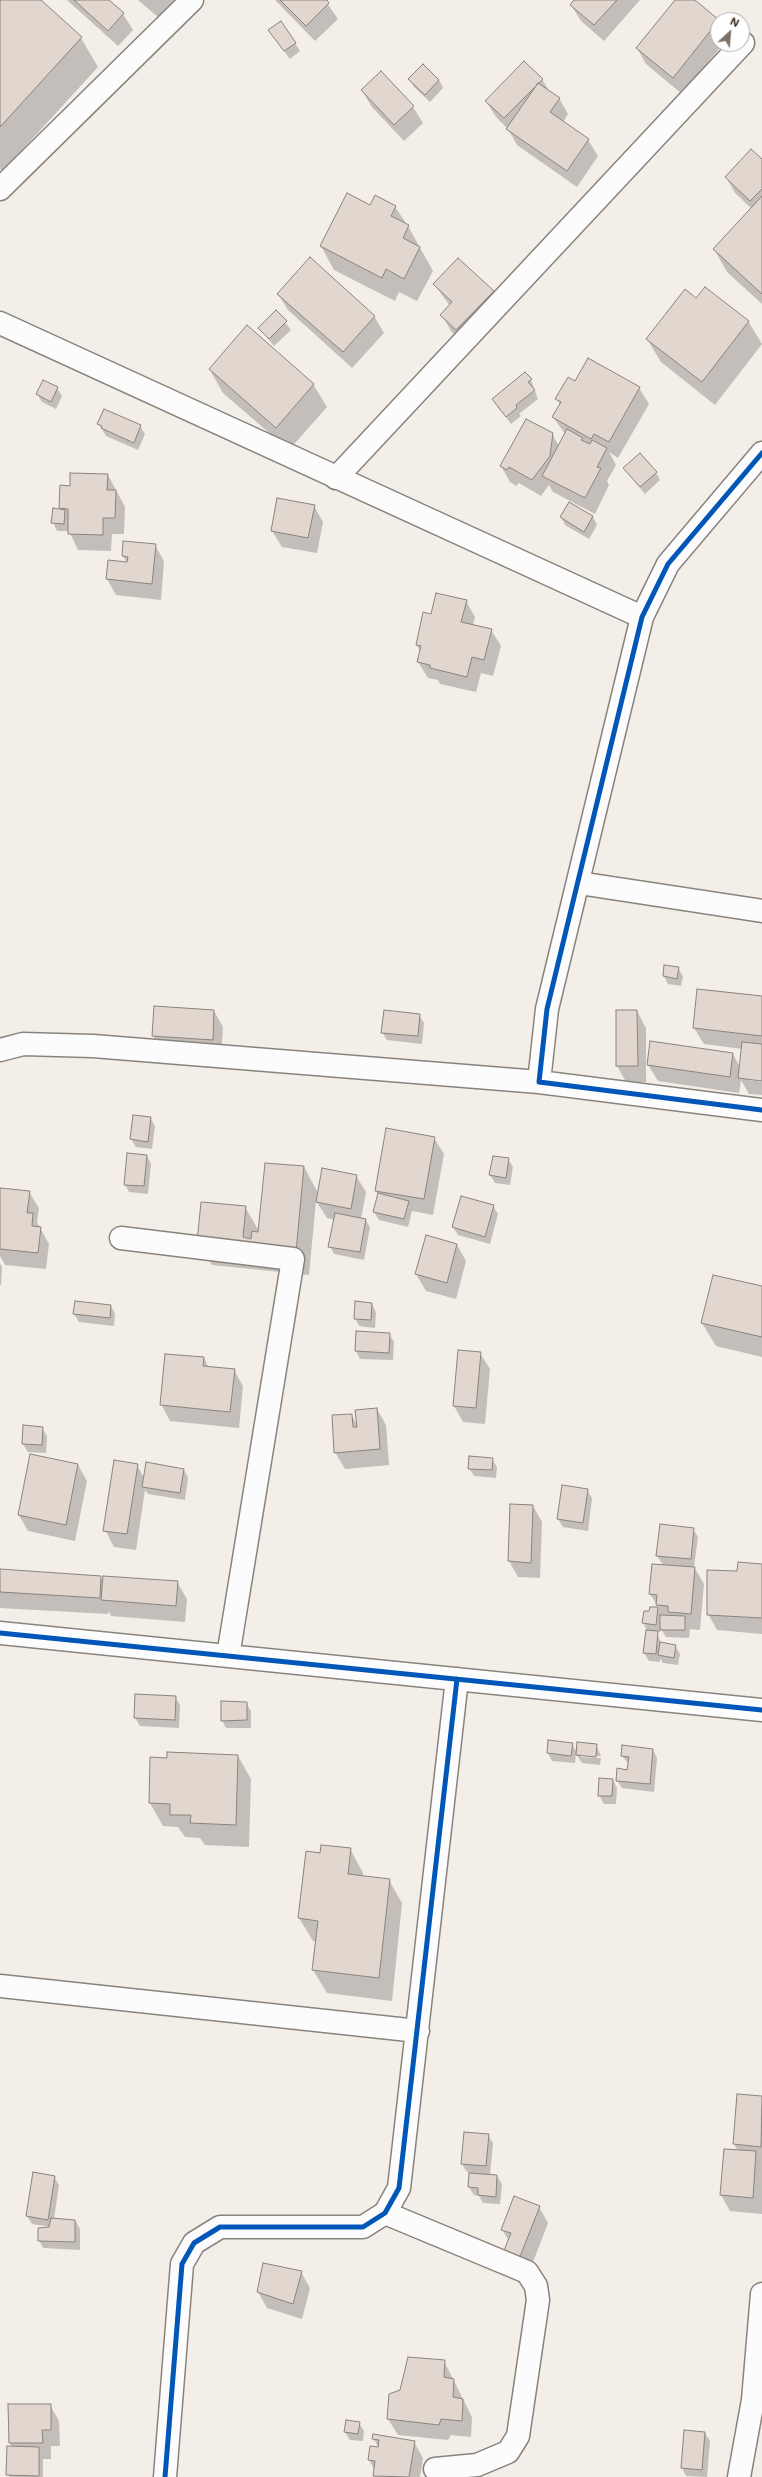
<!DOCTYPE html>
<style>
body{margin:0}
#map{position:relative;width:762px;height:2477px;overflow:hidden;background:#f4eee8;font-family:Mali,sans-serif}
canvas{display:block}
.north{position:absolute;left:710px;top:12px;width:40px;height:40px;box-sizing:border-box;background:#fff;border:1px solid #b1aaa5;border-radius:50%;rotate:26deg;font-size:11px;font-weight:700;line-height:16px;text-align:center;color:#3b2a1e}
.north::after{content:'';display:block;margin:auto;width:14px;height:18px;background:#7c6f65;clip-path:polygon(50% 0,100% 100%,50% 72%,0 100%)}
</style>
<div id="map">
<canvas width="762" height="2477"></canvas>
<div class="north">N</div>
</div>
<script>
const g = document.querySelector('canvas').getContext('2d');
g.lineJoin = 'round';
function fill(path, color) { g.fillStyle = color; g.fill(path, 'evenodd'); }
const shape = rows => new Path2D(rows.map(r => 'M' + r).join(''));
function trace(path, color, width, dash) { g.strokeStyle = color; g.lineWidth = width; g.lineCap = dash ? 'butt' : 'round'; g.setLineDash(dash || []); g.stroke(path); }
const shadow = shape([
 [0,0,40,0,81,38,98,67,3,171,0,169],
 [67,0,108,0,123,14,133,30,118,46],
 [138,0,184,0,165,23],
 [275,0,325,0,338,19,315,41],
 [576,0,640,0,604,41,581,21,571,5],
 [676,0,693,0,718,20,718,44,723,44,682,94,646,64,637,48],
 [274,38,295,43,300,51,290,59],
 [381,72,413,107,423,123,404,141,371,106,362,90],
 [409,79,439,80,443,88,430,102,414,87],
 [542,79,549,91,559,98,568,114,563,122,588,140,598,156,577,187,517,145,508,129,496,117,486,101],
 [762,161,762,304,727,272,714,249,752,209,735,193,726,177],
 [348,194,370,206,395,207,408,226,433,271,417,301,399,292,395,301,334,270,321,246],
 [434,284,493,291,502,307,466,346,451,331,442,315,450,306],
 [278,294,374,316,384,333,352,368,288,310],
 [696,300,748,321,762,344,715,405,661,362,647,339],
 [276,311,291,330,274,346,259,328],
 [210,370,313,384,327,407,289,450,223,393],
 [524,374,531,380,538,399,519,414,521,416,511,424,493,400],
 [575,383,639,388,649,404,618,458,609,452,616,465,607,481,609,485,595,514,553,492,549,485,541,496,519,483,516,486,510,482,501,466,552,434,559,446,565,434,553,417,560,405,557,399],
 [57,388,62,396,56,409,42,402,37,394],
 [99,424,140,426,145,434,138,450,106,436],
 [625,469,656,472,660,480,645,494],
 [108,475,125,507,124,534,112,534,111,551,78,550,69,531,57,531,53,522,61,510,61,486,71,487],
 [569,503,593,517,597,525,589,539,565,525,561,517],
 [314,506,323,522,317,553,282,547,272,531],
 [155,545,164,561,161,600,116,595,107,579,109,561,127,563,123,556],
 [466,601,475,617,473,625,491,630,501,646,493,676,481,673,476,692,440,684,438,680,428,678,418,662,420,652,417,645,432,615],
 [678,968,683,976,681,986,668,984,664,976],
 [698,990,762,997,762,1080,749,1078,749,1080,762,1082,762,1095,749,1094,741,1080,739,1093,658,1081,648,1065,733,1054,740,1067,742,1049,704,1044,694,1028],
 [214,1011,223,1027,221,1056,162,1052,153,1035],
 [637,1011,646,1028,646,1082,626,1082,617,1066],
 [419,1015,424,1023,422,1044,387,1040,382,1032],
 [150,1118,155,1126,152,1149,136,1147,131,1139],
 [434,1138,444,1154,433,1215,412,1211,408,1227,379,1220,374,1212,378,1194,376,1191],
 [147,1156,151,1164,148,1194,129,1192,125,1184],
 [508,1159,513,1167,510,1185,495,1183,490,1175],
 [304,1167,317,1191,317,1196,356,1176,366,1192,361,1219,365,1219,370,1227,364,1260,334,1254,330,1246,335,1220,327,1218,316,1201,309,1275,212,1265,198,1242,245,1207,259,1231],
 [29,1192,39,1208,37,1222,49,1244,46,1269,5,1265,0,1256,0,1204],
 [493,1206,498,1214,490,1244,458,1235,453,1227],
 [457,1245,466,1261,456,1299,426,1291,416,1274],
 [0,1263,2,1267,1,1285,0,1285],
 [762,1288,762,1357,716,1346,702,1323],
 [75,1302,111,1306,115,1314,114,1326,79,1322,74,1314],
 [372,1304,376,1312,375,1328,359,1326,355,1318],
 [389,1334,394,1342,393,1360,360,1359,356,1351],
 [480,1353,490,1369,485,1424,463,1422,454,1406],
 [204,1358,209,1368,234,1370,243,1386,239,1428,170,1421,161,1404],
 [377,1409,386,1425,389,1465,345,1469,335,1452,351,1415,358,1426],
 [42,1428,47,1436,46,1453,28,1452,23,1444],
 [492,1459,497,1467,496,1478,474,1476,469,1468],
 [78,1465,87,1481,75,1541,28,1531,19,1515],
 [137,1465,144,1478,184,1470,188,1478,185,1500,148,1494,145,1490,136,1550,114,1547,105,1530],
 [587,1490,592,1498,588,1531,563,1527,558,1519],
 [533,1506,542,1522,540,1578,518,1577,509,1561],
 [693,1529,698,1537,694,1567,704,1584,700,1630,690,1629,689,1638,666,1637,661,1629,660,1632,657,1632,661,1644,675,1646,680,1654,678,1665,663,1663,660,1658,660,1662,649,1661,644,1653,647,1630,643,1623,651,1608,659,1608,650,1594,663,1565,657,1556],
 [762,1565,762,1634,717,1630,708,1614,738,1572],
 [0,1570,100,1577,104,1582,177,1582,187,1599,185,1622,111,1616,109,1611,108,1614,0,1608],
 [136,1695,175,1697,180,1705,179,1728,140,1726,135,1718],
 [246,1703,251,1711,251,1728,226,1728,222,1720],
 [572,1744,577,1753,596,1745,601,1756,581,1755,581,1757,601,1758,600,1765,582,1763,576,1754,575,1763,552,1761,548,1753],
 [653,1750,657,1758,654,1792,622,1788,617,1780,628,1771,629,1764,622,1756],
 [238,1756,251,1779,249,1847,205,1845,200,1838,185,1837,178,1827,163,1826,150,1803,151,1758],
 [613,1780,617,1788,616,1804,604,1804,599,1795],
 [350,1849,363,1873,363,1877,389,1880,402,1903,392,2001,327,1993,313,1970,316,1942,313,1941,299,1918,321,1854],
 [738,2095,762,2097,762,2214,730,2211,721,2195,738,2151,734,2144],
 [488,2135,493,2143,490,2175,497,2176,502,2184,500,2204,483,2203,479,2196,474,2195,469,2187,470,2172,467,2172,462,2164],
 [54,2177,59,2185,54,2219,75,2220,80,2229,80,2250,43,2248,39,2240,51,2227,32,2224,27,2216],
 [539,2207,548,2223,528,2275,502,2229],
 [301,2272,310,2288,302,2319,267,2308,258,2292],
 [444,2361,472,2417,471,2437,451,2435,448,2440,398,2435,388,2419,401,2391],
 [50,2405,59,2421,60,2446,51,2446,51,2459,43,2459,43,2477,9,2477,12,2447,10,2443],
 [359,2423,364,2431,363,2441,350,2440,345,2432],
 [705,2433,710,2441,707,2477,686,2476,682,2468],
 [373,2438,414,2442,423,2458,420,2477,375,2477,375,2471,369,2460,379,2448]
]);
const building = shape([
 [0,0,41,0,82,37,0,127,0,0],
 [74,0,109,0,124,13,108,31,74,0],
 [280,0,327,0,329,3,306,26,280,0],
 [574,0,617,0,594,25,570,5,574,0],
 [675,0,695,0,719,20,673,78,636,48,675,0],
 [281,21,296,43,284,51,268,30,281,21],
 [524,61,543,79,504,118,485,101,524,61],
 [423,64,439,80,425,95,408,79,423,64],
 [381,71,414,106,394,125,361,90,381,71],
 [538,83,560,98,550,112,589,139,567,171,506,129,538,83],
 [751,149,762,159,762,189,750,201,725,177,751,149],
 [347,193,370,205,375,195,396,206,391,216,409,225,403,238,420,247,404,279,386,269,382,278,320,246,347,193],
 [762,196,762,294,713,249,762,196],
 [310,257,375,316,343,352,277,294,310,257],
 [458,258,494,291,456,330,440,315,452,302,433,284,458,258],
 [705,287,749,321,702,382,646,339,685,289,696,298,705,287],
 [276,310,287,321,269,339,258,328,276,310],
 [247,325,314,384,276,428,209,369,247,325],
 [588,358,640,387,609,442,594,434,591,439,552,417,561,402,555,399,568,377,575,381,588,358],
 [525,372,532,379,528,382,535,390,516,405,517,408,506,417,492,399,525,372],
 [43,380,58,387,51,402,36,394,43,380],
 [104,409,141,425,134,443,101,428,102,426,97,424,104,409],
 [526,419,553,433,550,456,532,480,509,467,507,470,500,466,526,419],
 [567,429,583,438,581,440,590,444,592,440,607,448,597,467,601,468,585,498,542,476,567,429],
 [640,453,657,472,640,487,623,468,640,453],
 [70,473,108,474,107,490,116,490,115,518,103,518,103,535,68,534,68,509,59,508,60,485,70,486,70,473],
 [277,498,315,505,308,538,271,531,277,498],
 [569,502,593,516,584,532,560,517,569,502],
 [53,508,65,510,64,524,51,523,53,508],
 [123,541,156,544,152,584,106,579,108,560,127,562,128,557,122,556,123,541],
 [436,593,467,600,461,622,492,629,484,660,472,657,467,677,430,668,430,665,417,662,421,646,416,645,423,612,431,614,436,593],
 [664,965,679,967,677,979,663,976,664,965],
 [697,989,762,996,762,1036,693,1028,697,989],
 [154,1006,214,1010,213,1040,152,1036,154,1006],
 [384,1010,420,1014,418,1036,381,1033,384,1010],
 [616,1010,637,1010,638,1066,616,1066,616,1010],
 [650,1041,733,1053,730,1077,647,1065,650,1041],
 [742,1042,762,1044,762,1081,738,1078,742,1042],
 [133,1115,151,1117,148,1142,130,1139,133,1115],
 [386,1128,435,1137,424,1199,375,1191,386,1128],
 [127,1153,147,1155,144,1186,124,1185,127,1153],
 [493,1156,509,1158,506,1178,489,1175,493,1156],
 [265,1163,304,1166,296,1252,197,1242,201,1202,246,1206,243,1237,251,1239,252,1231,258,1232,265,1163],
 [322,1168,357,1175,351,1209,316,1202,322,1168],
 [0,1188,30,1191,27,1213,33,1213,32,1226,41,1227,38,1253,0,1249,0,1188],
 [378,1193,409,1201,404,1219,373,1212,378,1193],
 [461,1196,494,1205,485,1237,452,1227,461,1196],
 [335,1213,366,1219,360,1252,328,1247,335,1213],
 [426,1235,457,1244,447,1283,415,1274,426,1235],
 [713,1275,762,1286,762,1337,701,1323,713,1275],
 [75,1301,111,1305,110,1318,73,1314,75,1301],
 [355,1301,372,1303,371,1320,354,1319,355,1301],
 [356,1331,390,1333,389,1353,355,1351,356,1331],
 [458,1350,481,1352,476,1408,453,1406,458,1350],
 [165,1354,204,1357,203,1366,235,1369,230,1412,160,1405,165,1354],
 [377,1408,380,1449,334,1453,332,1415,352,1414,353,1427,357,1427,355,1410,377,1408],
 [23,1425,43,1427,42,1445,22,1444,23,1425],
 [30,1454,78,1464,66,1525,18,1515,30,1454],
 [469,1456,493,1458,492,1470,468,1469,469,1456],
 [114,1460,138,1464,127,1534,103,1531,114,1460],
 [146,1462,184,1469,180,1493,142,1487,146,1462],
 [562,1485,588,1489,583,1523,557,1519,562,1485],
 [510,1504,533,1505,531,1563,508,1561,510,1504],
 [660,1524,694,1528,691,1559,656,1556,660,1524],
 [738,1562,762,1564,762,1618,707,1615,707,1570,737,1571,738,1562],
 [652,1564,695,1567,691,1614,668,1612,668,1606,656,1605,657,1595,649,1594,652,1564],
 [0,1569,101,1576,100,1598,0,1592,0,1569],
 [103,1576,178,1581,176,1606,101,1600,103,1576],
 [650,1607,658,1607,656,1625,642,1623,644,1611,649,1611,650,1607],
 [660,1615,685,1616,685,1630,660,1630,660,1615],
 [646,1630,658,1631,656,1654,643,1653,646,1630],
 [660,1642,676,1645,674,1658,658,1655,660,1642],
 [135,1694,176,1696,175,1720,134,1718,135,1694],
 [221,1701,247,1702,247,1720,221,1721,221,1701],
 [548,1740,573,1743,571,1756,547,1753,548,1740],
 [577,1742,597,1744,596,1757,576,1755,577,1742],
 [622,1745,653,1749,650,1784,616,1781,617,1768,627,1770,629,1757,621,1756,622,1745],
 [167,1752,238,1755,236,1825,190,1823,191,1815,170,1815,170,1804,149,1803,150,1757,167,1758,167,1752],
 [599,1778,613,1779,612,1796,598,1796,599,1778],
 [321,1845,351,1848,348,1874,390,1879,379,1978,312,1970,318,1921,298,1918,306,1851,320,1853,321,1845],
 [737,2094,762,2096,761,2147,733,2144,737,2094],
 [464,2132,489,2134,486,2166,461,2164,464,2132],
 [724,2149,756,2151,753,2198,720,2195,724,2149],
 [33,2172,55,2176,48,2220,26,2216,33,2172],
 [469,2173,497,2175,496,2197,478,2195,478,2188,468,2187,469,2173],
 [514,2196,540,2206,519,2259,503,2253,511,2233,501,2230,514,2196],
 [51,2218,75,2220,75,2242,38,2241,38,2228,49,2227,51,2218],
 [263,2263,302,2271,293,2304,257,2292,263,2263],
 [408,2357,445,2360,444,2377,454,2379,453,2397,463,2399,462,2421,441,2419,439,2425,387,2419,389,2394,400,2390,408,2357],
 [8,2404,51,2404,51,2430,42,2430,43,2443,9,2443,8,2404],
 [346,2420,360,2422,358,2434,344,2432,346,2420],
 [684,2430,705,2432,702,2470,681,2468,684,2430],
 [373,2434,415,2441,409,2477,373,2476,375,2461,368,2460,370,2446,378,2447,379,2440,372,2439,373,2434],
 [7,2446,39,2447,39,2476,6,2475,7,2446]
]);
const minor = shape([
 [0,189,192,0],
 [0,323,642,617],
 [762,453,668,564,642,617,547,1009,539,1082,762,1110],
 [336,478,743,43],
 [579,883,762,911],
 [0,1050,23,1044,93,1046,539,1082],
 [121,1238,293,1259,228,1656],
 [0,1633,762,1710],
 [0,1986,418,2031],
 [385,2213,527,2272,536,2286,538,2300,518,2436,508,2452,477,2465,435,2469],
 [165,2477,182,2264,194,2243,220,2227,363,2227,385,2213,399,2188,457,1679],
 [739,2477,753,2400,762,2294]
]);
const cycleway = shape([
 [762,453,668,564,642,617,547,1009,539,1082,762,1110],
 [0,1633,762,1710],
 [165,2477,182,2264,194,2243,220,2227,363,2227,385,2213,399,2188,457,1679]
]);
fill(shadow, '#0003');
fill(building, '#e2d7ce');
trace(building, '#89837e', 1);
trace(minor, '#89837e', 25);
trace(minor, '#fdfcfc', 22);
trace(cycleway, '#0057b8', 5);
</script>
